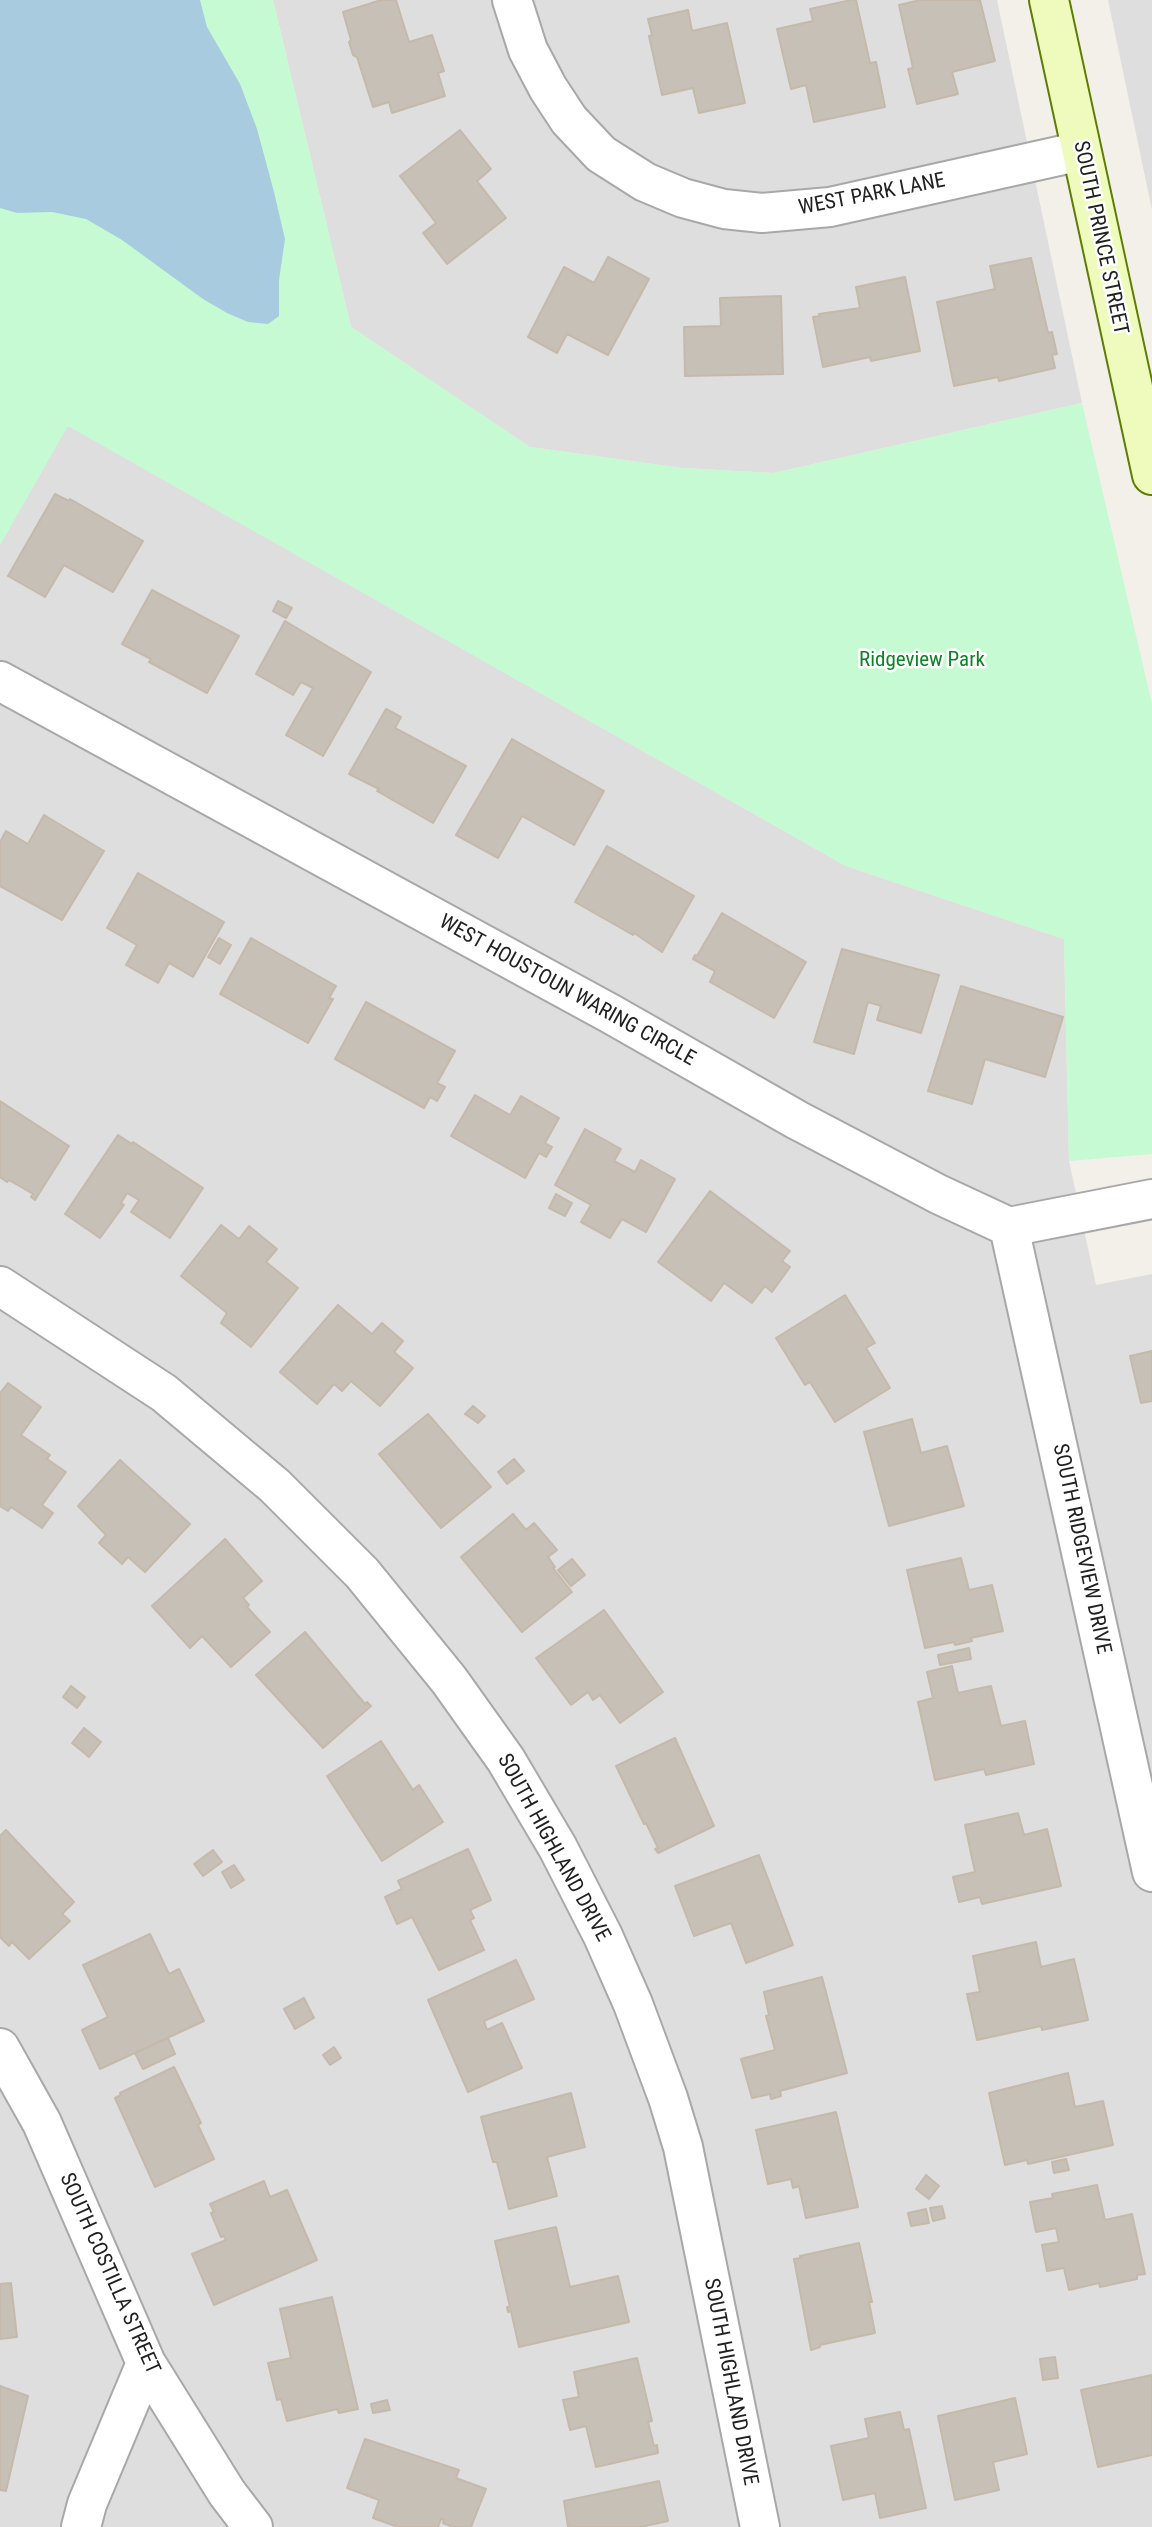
<!DOCTYPE html>
<style>
body{margin:0}
canvas{display:block;background:#f2f0e8}
</style>
<canvas width="1152" height="2527"></canvas>
<script>
const g = document.querySelector('canvas').getContext('2d');
g.lineJoin = 'round';
function fill(path, color) { g.fillStyle = color; g.fill(path, 'evenodd'); }
const shape = rows => new Path2D(rows.map(r => 'M' + r).join(''));
function trace(path, color, width, dash) { g.strokeStyle = color; g.lineWidth = width; g.lineCap = dash ? 'butt' : 'round'; g.setLineDash(dash || []); g.stroke(path); }
function write(font, color, halo, rows, align = 'center') {
  g.font = font + ' "Roboto Condensed",sans-serif'; g.lineWidth = 5; g.setLineDash([]); g.textBaseline = 'middle'; g.strokeStyle = halo; g.fillStyle = color; for (const [text, x, y, turn = 0] of rows) {
    g.save(); g.translate(x, y); g.rotate((+turn || 0) * Math.PI / 180); g.textAlign = isNaN(turn) ? turn : align; if (halo) g.strokeText(text, 0, 0); g.fillText(text, 0, 0); g.restore();
  }
}
const residential = shape([
 [273,0,997,0,1082,403,774,473,682,468,530,447,351,327],
 [1108,0,1152,0,1152,210],
 [67,425,846,866,1064,939,1069,1161,1096,1285,1152,1274,1152,2527,0,2527,0,545]
]);
const park = shape([
 [0,0,273,0,351,327,530,447,682,468,774,473,1082,403,1152,704,1152,1154,1069,1161,1064,939,846,866,68,426,0,545]
]);
const water = shape([
 [0,0,200,0,207,27,240,84,257,129,274,192,285,239,279,280,279,316,268,324,248,322,227,313,203,299,122,240,86,219,52,212,17,213,0,208]
]);
const building = shape([
 [381,0,396,0,409,42,432,35,444,71,438,73,445,96,392,113,389,102,373,107,357,57,353,55,349,42,351,40,343,12,381,0],
 [851,0,856,0,870,63,876,62,885,107,814,122,806,85,791,89,777,29,813,21,810,9,851,0],
 [920,0,980,0,995,61,952,72,958,94,917,104,908,69,913,68,899,5,920,0],
 [688,10,692,31,727,23,745,103,699,113,693,88,662,95,649,36,652,35,648,19,688,10],
 [460,130,491,169,477,181,506,218,447,264,423,233,436,223,400,176,460,130],
 [608,257,649,279,608,355,567,334,557,353,528,337,564,267,594,283,608,257],
 [1031,258,1048,333,1052,332,1057,354,1052,355,1055,368,999,381,998,377,954,386,937,302,995,289,990,266,1031,258],
 [905,277,920,351,871,361,870,357,823,367,813,317,820,316,819,314,860,308,856,287,905,277],
 [781,296,783,374,685,376,684,327,721,326,720,298,781,296],
 [55,494,69,501,70,499,143,541,113,592,64,565,45,597,8,576,55,494],
 [152,590,239,636,207,693,149,662,151,659,122,644,152,590],
 [278,601,292,608,286,618,273,611,278,601],
 [285,621,371,672,323,756,286,735,313,688,301,682,293,695,256,674,285,621],
 [386,709,401,717,395,728,466,766,433,823,377,791,379,789,349,774,386,709],
 [512,739,604,791,574,845,522,816,498,858,456,835,512,739],
 [44,815,104,851,62,920,0,886,0,842,6,831,28,844,44,815],
 [607,846,694,896,662,952,634,933,633,935,575,902,607,846],
 [138,873,224,922,193,977,169,963,158,983,126,965,137,945,107,928,138,873],
 [722,913,806,962,774,1018,710,982,715,971,693,959,695,955,697,956,722,913],
 [219,938,231,945,220,964,208,957,219,938],
 [251,938,336,986,329,998,333,999,308,1043,220,994,251,938],
 [842,949,939,975,921,1033,877,1020,881,1006,868,1002,854,1054,814,1042,842,949],
 [961,986,1063,1017,1045,1077,985,1059,972,1104,928,1091,961,986],
 [366,1002,455,1051,437,1083,445,1087,437,1101,430,1097,424,1108,335,1059,366,1002],
 [475,1095,510,1115,521,1096,559,1118,545,1143,552,1147,546,1157,539,1153,525,1178,451,1136,475,1095],
 [0,1101,69,1146,35,1200,31,1197,33,1194,9,1180,7,1182,0,1177,0,1101],
 [585,1129,621,1149,614,1161,635,1172,641,1160,675,1179,646,1232,622,1219,610,1238,581,1222,591,1205,555,1185,585,1129],
 [118,1135,132,1144,133,1142,203,1188,170,1238,131,1212,139,1200,127,1193,121,1203,124,1205,100,1238,65,1214,118,1135],
 [710,1191,790,1251,782,1261,790,1267,772,1292,765,1286,752,1303,724,1283,711,1301,658,1262,710,1191],
 [556,1194,572,1203,565,1216,549,1208,556,1194],
 [221,1225,239,1239,249,1226,277,1249,266,1262,298,1288,251,1347,221,1323,227,1313,181,1276,221,1225],
 [845,1295,875,1343,866,1348,890,1388,835,1422,810,1382,805,1385,776,1338,845,1295],
 [338,1305,372,1334,382,1323,403,1341,394,1352,413,1368,380,1406,351,1381,342,1391,334,1384,317,1404,280,1372,338,1305],
 [1152,1351,1152,1401,1141,1403,1130,1356,1152,1351],
 [8,1383,41,1407,21,1435,50,1455,47,1459,66,1472,42,1505,53,1513,42,1528,11,1507,8,1511,0,1506,0,1393,8,1383],
 [473,1406,485,1416,478,1423,465,1414,473,1406],
 [428,1414,491,1487,441,1528,379,1454,428,1414],
 [912,1419,921,1453,947,1446,964,1506,889,1526,864,1432,912,1419],
 [514,1459,524,1471,507,1484,498,1472,514,1459],
 [120,1460,190,1524,145,1572,128,1557,122,1564,99,1543,106,1535,78,1506,120,1460],
 [513,1514,526,1530,534,1523,557,1550,548,1557,555,1567,553,1568,572,1592,522,1632,461,1557,513,1514],
 [225,1539,262,1581,243,1598,249,1605,247,1607,270,1632,231,1667,202,1636,190,1648,152,1606,225,1539],
 [961,1558,969,1590,992,1585,1003,1631,971,1638,972,1641,955,1645,954,1642,925,1648,907,1570,961,1558],
 [572,1559,585,1575,571,1586,558,1570,572,1559],
 [604,1610,663,1692,620,1723,600,1695,593,1700,588,1692,571,1705,536,1658,604,1610],
 [305,1632,365,1704,367,1702,371,1706,323,1748,256,1675,305,1632],
 [969,1648,971,1659,940,1665,938,1655,969,1648],
 [952,1666,958,1693,991,1686,1001,1726,1025,1721,1034,1764,986,1775,984,1769,935,1780,918,1702,933,1698,927,1672,952,1666],
 [71,1686,85,1697,77,1708,63,1697,71,1686],
 [84,1728,101,1742,89,1757,72,1743,84,1728],
 [675,1738,714,1826,658,1853,655,1849,658,1848,646,1823,644,1824,616,1766,675,1738],
 [381,1741,413,1790,419,1785,443,1822,382,1861,327,1776,381,1741],
 [1018,1813,1024,1835,1047,1829,1061,1886,982,1904,980,1897,959,1902,953,1877,975,1872,965,1825,1018,1813],
 [6,1830,74,1902,62,1914,70,1921,29,1959,12,1942,9,1946,0,1937,0,1836,6,1830],
 [468,1849,491,1900,470,1910,474,1918,470,1920,484,1950,439,1970,412,1917,397,1924,385,1897,402,1889,398,1881,468,1849],
 [213,1850,222,1862,203,1876,194,1864,213,1850],
 [759,1855,793,1945,746,1963,731,1923,694,1936,675,1886,759,1855],
 [234,1865,244,1880,231,1888,222,1872,234,1865],
 [150,1934,169,1974,179,1969,204,2021,100,2069,82,2030,108,2017,83,1965,150,1934],
 [1036,1942,1041,1967,1074,1959,1088,2020,1042,2030,1041,2026,977,2040,967,1994,980,1992,973,1956,1036,1942],
 [516,1960,534,1999,484,2021,487,2030,502,2023,522,2068,468,2092,428,2000,516,1960],
 [822,1977,847,2073,780,2091,781,2096,771,2099,770,2094,752,2098,741,2059,775,2050,766,2016,769,2015,764,1992,822,1977],
 [304,1998,314,2018,295,2029,284,2009,304,1998],
 [168,2038,175,2054,143,2069,135,2053,168,2038],
 [334,2047,341,2058,330,2065,323,2055,334,2047],
 [174,2067,201,2123,198,2125,214,2159,155,2187,115,2098,121,2095,120,2093,174,2067],
 [1068,2073,1075,2107,1103,2101,1113,2145,1028,2164,1027,2160,1005,2165,989,2093,1068,2073],
 [571,2093,585,2147,547,2157,557,2196,509,2209,497,2162,493,2162,481,2117,571,2093],
 [836,2112,858,2207,806,2218,799,2186,793,2188,791,2179,768,2184,756,2130,836,2112],
 [1066,2159,1069,2170,1054,2173,1052,2162,1066,2159],
 [926,2175,939,2186,929,2199,916,2189,926,2175],
 [264,2181,270,2197,287,2190,317,2260,214,2305,192,2254,226,2240,224,2236,221,2237,211,2213,214,2212,210,2204,264,2181],
 [1097,2185,1105,2220,1132,2214,1145,2274,1137,2275,1137,2279,1100,2287,1099,2283,1069,2290,1064,2268,1047,2271,1042,2245,1059,2242,1056,2228,1036,2232,1030,2202,1053,2198,1052,2194,1097,2185],
 [942,2206,945,2218,933,2221,930,2208,942,2206],
 [926,2209,929,2223,911,2226,908,2213,926,2209],
 [556,2227,570,2287,618,2276,629,2322,519,2347,511,2311,508,2312,507,2307,510,2307,495,2241,556,2227],
 [859,2243,872,2302,869,2302,875,2333,820,2345,820,2347,811,2350,794,2259,801,2258,800,2256,859,2243],
 [11,2283,17,2337,0,2339,0,2284,11,2283],
 [332,2297,358,2409,339,2413,337,2409,287,2421,281,2399,277,2400,268,2363,291,2358,280,2309,332,2297],
 [1055,2357,1058,2378,1043,2380,1040,2359,1055,2357],
 [637,2358,652,2421,648,2422,654,2446,657,2445,658,2453,596,2467,586,2426,570,2430,563,2400,579,2397,574,2372,637,2358],
 [1152,2375,1152,2455,1098,2467,1081,2390,1152,2375],
 [0,2386,28,2396,6,2491,0,2490,0,2386],
 [1015,2398,1027,2454,993,2462,999,2490,955,2500,938,2416,1015,2398],
 [387,2400,390,2410,373,2413,371,2404,387,2400],
 [900,2412,904,2430,909,2429,926,2508,880,2518,875,2493,843,2500,831,2446,869,2438,865,2419,900,2412],
 [365,2439,459,2470,456,2478,486,2489,471,2527,453,2527,443,2523,444,2520,441,2519,438,2527,398,2527,373,2518,379,2500,347,2488,365,2439],
 [659,2481,668,2521,640,2527,568,2527,564,2501,659,2481]
]);
const street = shape([
 [512,0,528,50,548,88,569,120,601,154,645,182,683,198,724,209,762,213,830,207,1081,151],
 [0,681,611,1014,797,1120,938,1194,1009,1227,1152,1199],
 [1009,1227,1152,1872],
 [0,1286,164,1393,275,1486,362,1573,449,1680,506,1760,558,1848,603,1936,633,2004,668,2098,683,2147,760,2527],
 [0,2048,42,2123,146,2363,227,2493,253,2527],
 [81,2527,87,2504,146,2363]
]);
const secondary = shape([
 [1049,0,1152,475]
]);
const streetNames = [
 ["WEST PARK LANE",872,195,-11],
 ["SOUTH PRINCE STREET",1100,238,78],
 ["WEST HOUSTOUN WARING CIRCLE",567,991,29],
 ["SOUTH RIDGEVIEW DRIVE",1081,1549,78],
 ["SOUTH HIGHLAND DRIVE",553,1848,61],
 ["SOUTH COSTILLA STREET",109,2274,66],
 ["SOUTH HIGHLAND DRIVE",730,2382,79]
];
const parkNames = [
 ["Ridgeview Park",922,661]
];
fill(residential, '#dfdede');
fill(park, '#c6fad2');
fill(water, '#a8cbdf');
fill(building, '#c7c0b7');
trace(building, '#c4b9aa', 2);
trace(street, '#a8a8a8', 42);
trace(secondary, '#5e7d04', 42);
trace(street, '#fff', 38);
trace(secondary, '#eefbbd', 38);
write('21px', '#212121', '#fff', streetNames);
write('21px', '#0a8426', '#fff', parkNames);
</script>
